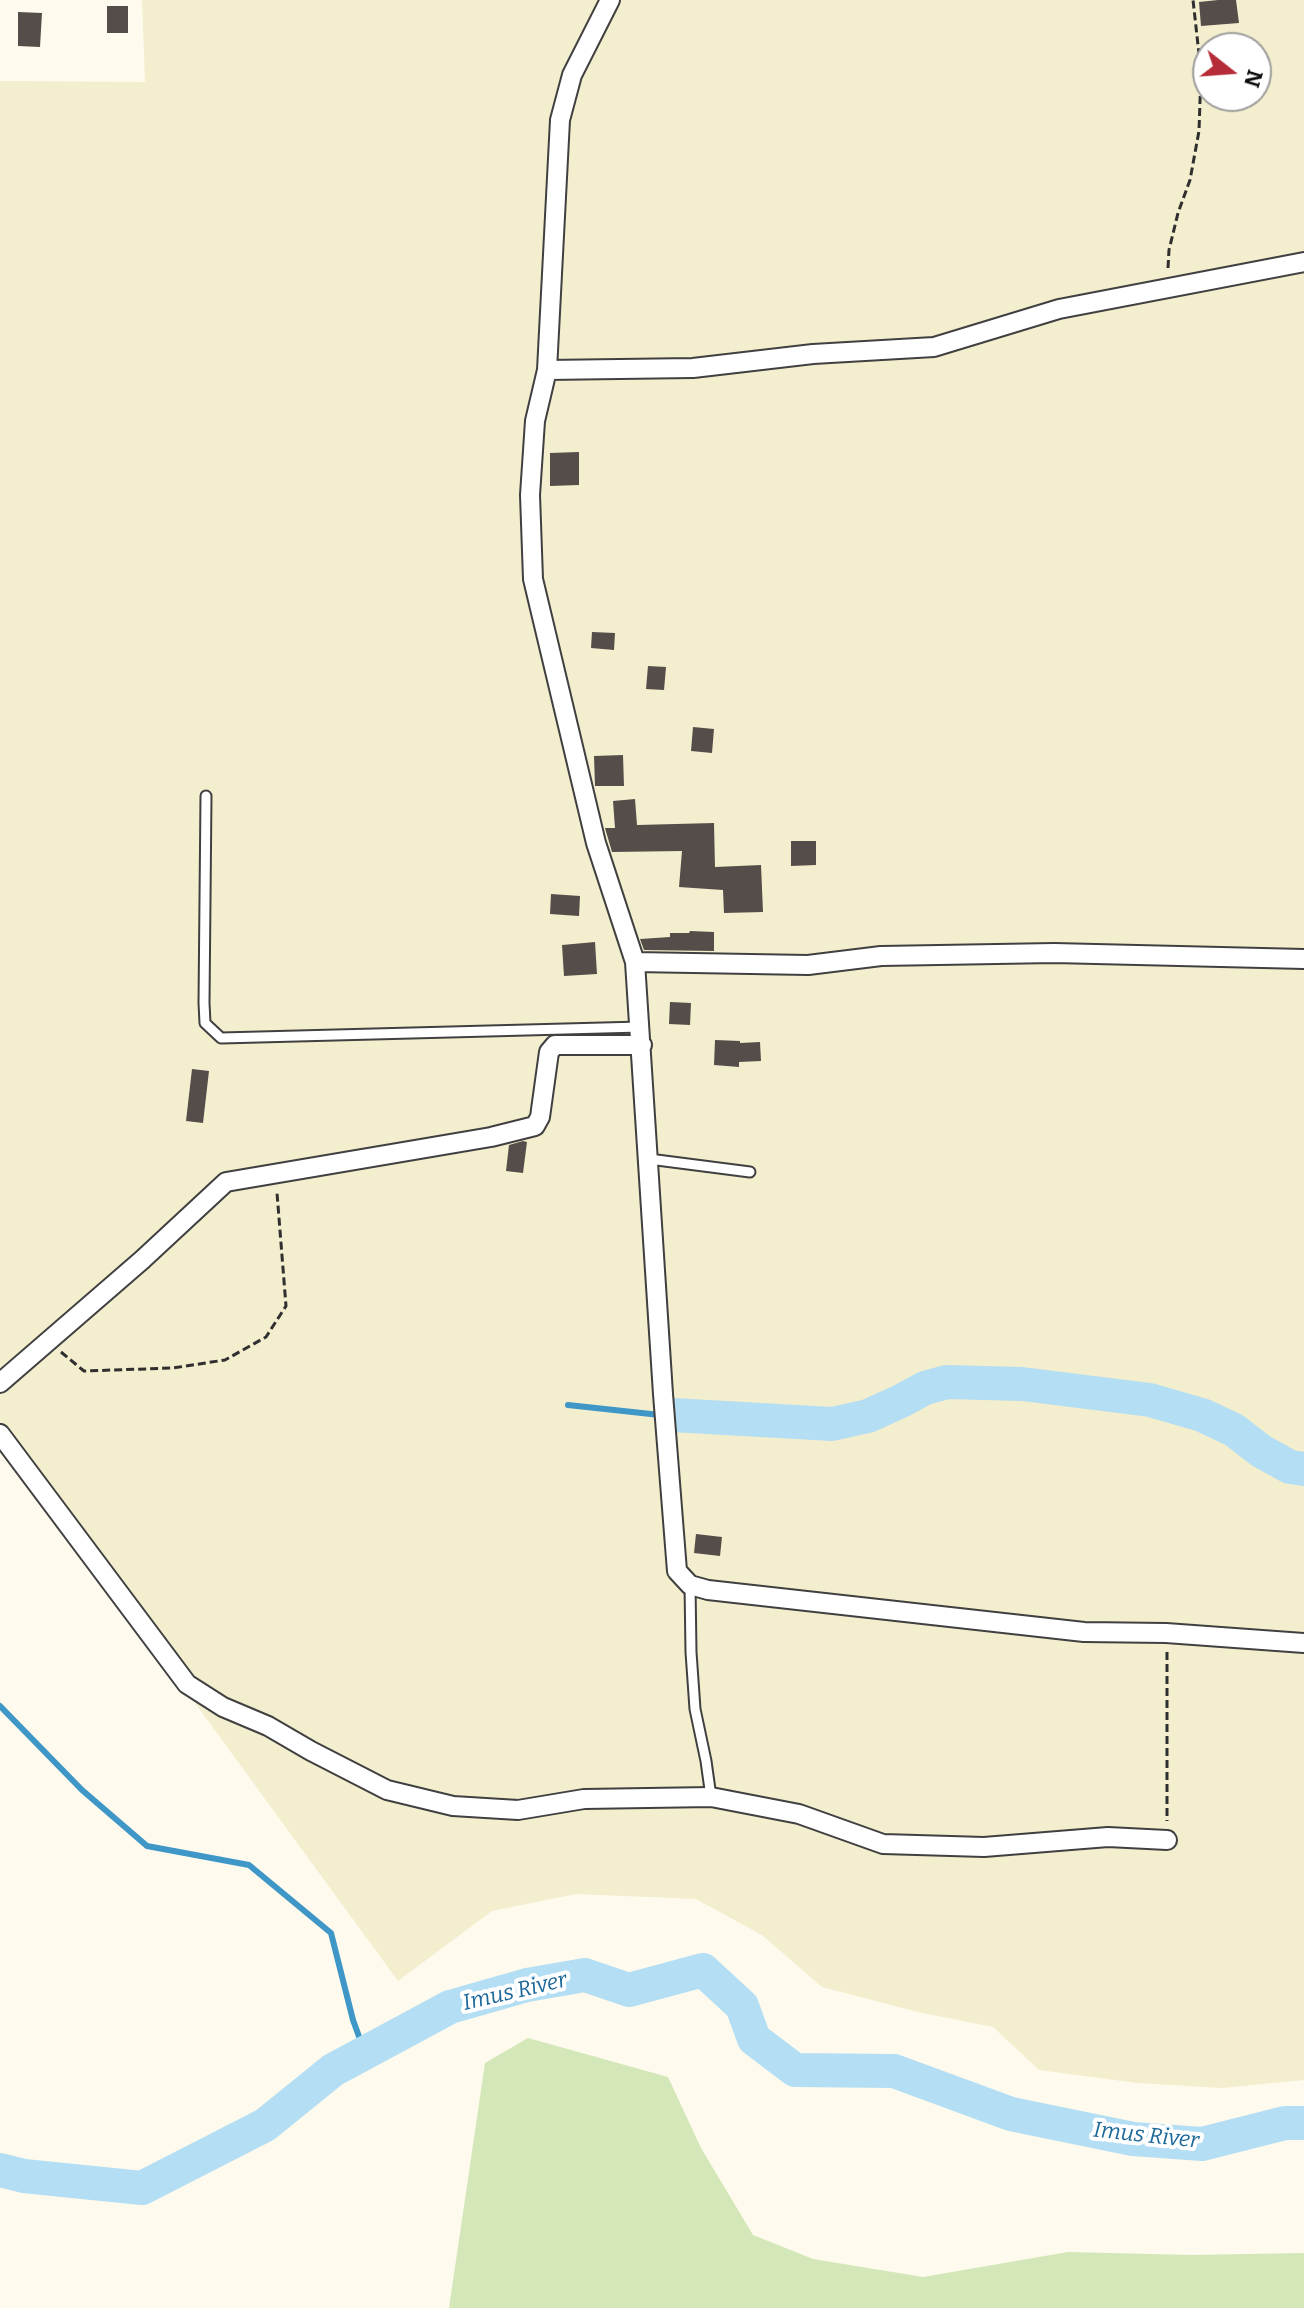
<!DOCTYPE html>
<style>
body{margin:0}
#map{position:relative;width:1304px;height:2308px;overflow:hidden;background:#fefaed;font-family:Bitter,serif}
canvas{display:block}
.north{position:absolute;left:1192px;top:32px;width:80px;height:80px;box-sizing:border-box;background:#fff;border:2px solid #9e9e9e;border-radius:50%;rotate:107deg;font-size:22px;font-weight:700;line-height:32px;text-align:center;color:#0d0d0d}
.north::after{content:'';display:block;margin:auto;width:28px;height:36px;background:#b62b38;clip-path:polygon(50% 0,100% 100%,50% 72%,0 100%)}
</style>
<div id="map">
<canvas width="1304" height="2308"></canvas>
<div class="north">N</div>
</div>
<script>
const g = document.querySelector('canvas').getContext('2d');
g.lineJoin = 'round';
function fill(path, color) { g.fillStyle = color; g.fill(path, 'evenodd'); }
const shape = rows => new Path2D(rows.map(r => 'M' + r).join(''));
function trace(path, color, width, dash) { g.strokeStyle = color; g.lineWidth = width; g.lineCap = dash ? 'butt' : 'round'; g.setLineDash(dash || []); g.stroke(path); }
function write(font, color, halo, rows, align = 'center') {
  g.font = font + ' Bitter,serif'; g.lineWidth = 8; g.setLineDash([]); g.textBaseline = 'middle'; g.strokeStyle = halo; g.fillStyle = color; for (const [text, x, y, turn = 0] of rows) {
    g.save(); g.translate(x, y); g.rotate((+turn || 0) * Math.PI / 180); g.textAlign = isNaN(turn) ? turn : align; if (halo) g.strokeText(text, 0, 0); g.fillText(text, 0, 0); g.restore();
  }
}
const farmland = shape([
 [142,0,1304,0,1304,2080,1222,2088,1137,2083,1039,2070,993,2027,918,2012,822,1987,762,1935,696,1899,576,1894,492,1911,398,1981,0,1436,0,81,145,82],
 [1208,48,1256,48,1256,96,1208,96]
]);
const green = shape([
 [528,2038,668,2077,701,2148,753,2235,813,2259,923,2277,1068,2252,1192,2255,1304,2253,1304,2308,449,2308,485,2063]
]);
const stream = shape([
 [568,1405,660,1415],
 [0,1706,82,1790,147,1846,249,1865,331,1933,353,2020,365,2053]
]);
const river = shape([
 [672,1415,832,1424,868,1416,901,1401,925,1388,947,1382,1022,1384,1150,1400,1202,1415,1234,1430,1261,1451,1290,1467,1304,1469],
 [0,2170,24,2176,142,2188,265,2125,333,2070,450,2007,527,1985,585,1975,629,1990,703,1970,742,2006,754,2039,795,2070,894,2071,1011,2114,1133,2139,1202,2144,1285,2123,1304,2123]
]);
const building = shape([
 [1218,0,1236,0,1239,23,1201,26,1199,2],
 [107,6,128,6,128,33,107,33],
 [18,12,42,13,40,47,18,46],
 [579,452,579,485,550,486,550,453],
 [592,632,615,633,614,650,591,648],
 [648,666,666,667,664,690,646,689],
 [693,727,714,729,712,753,691,751],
 [623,755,624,786,595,786,594,756],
 [635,799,637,825,714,823,715,867,761,865,763,912,724,913,723,890,679,887,682,851,612,852,605,828,615,828,613,801],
 [791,841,816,841,816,865,791,866],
 [551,894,580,896,579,916,550,914],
 [690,931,714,932,714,951,644,950,640,939,670,937,670,933,689,933],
 [595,942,597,974,564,976,562,945],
 [670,1002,691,1003,690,1025,669,1024],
 [715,1040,740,1041,740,1043,760,1042,761,1061,739,1062,739,1067,714,1065],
 [192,1069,209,1071,203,1123,186,1121],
 [523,1141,527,1142,523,1173,506,1171,509,1145],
 [696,1534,722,1537,720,1556,694,1553]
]);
const path = shape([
 [1168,268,1169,250,1178,213,1190,180,1199,131,1201,72,1193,0],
 [61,1352,84,1371,173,1368,225,1360,266,1337,286,1306,277,1193],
 [1167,1652,1167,1821]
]);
const service = shape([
 [206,796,204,1003,205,1023,221,1038,641,1027],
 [649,1159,750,1172],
 [690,1585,691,1652,695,1709,706,1761,711,1797]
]);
const minor = shape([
 [610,0,572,75,560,120,547,370,535,421,530,495,533,579,596,843,635,962,663,1394,677,1571,690,1585,708,1590,1084,1632,1166,1633,1304,1643],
 [547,370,693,368,813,354,934,347,1059,309,1304,262],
 [635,962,808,965,881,956,1054,953,1304,959],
 [0,1383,142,1260,226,1182,491,1137,535,1126,540,1117,549,1052,555,1045,642,1045],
 [0,1434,187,1684,223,1707,268,1726,311,1751,387,1790,453,1806,518,1810,584,1799,711,1797,799,1814,883,1844,984,1847,1108,1837,1167,1840]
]);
const waterNames = [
 ["Imus River",515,1992,-13],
 ["Imus River",1146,2136,6]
];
fill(farmland, '#f3eece');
fill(green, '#d3e7b8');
trace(stream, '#3e97c7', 6);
trace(river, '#b4def3', 34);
fill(building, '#554d49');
trace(service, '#404040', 13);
trace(minor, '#404040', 22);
trace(path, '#2f2f2f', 3, [8, 4]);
trace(service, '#fff', 9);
trace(minor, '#fff', 18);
write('italic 22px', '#1c6899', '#fff', waterNames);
</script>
